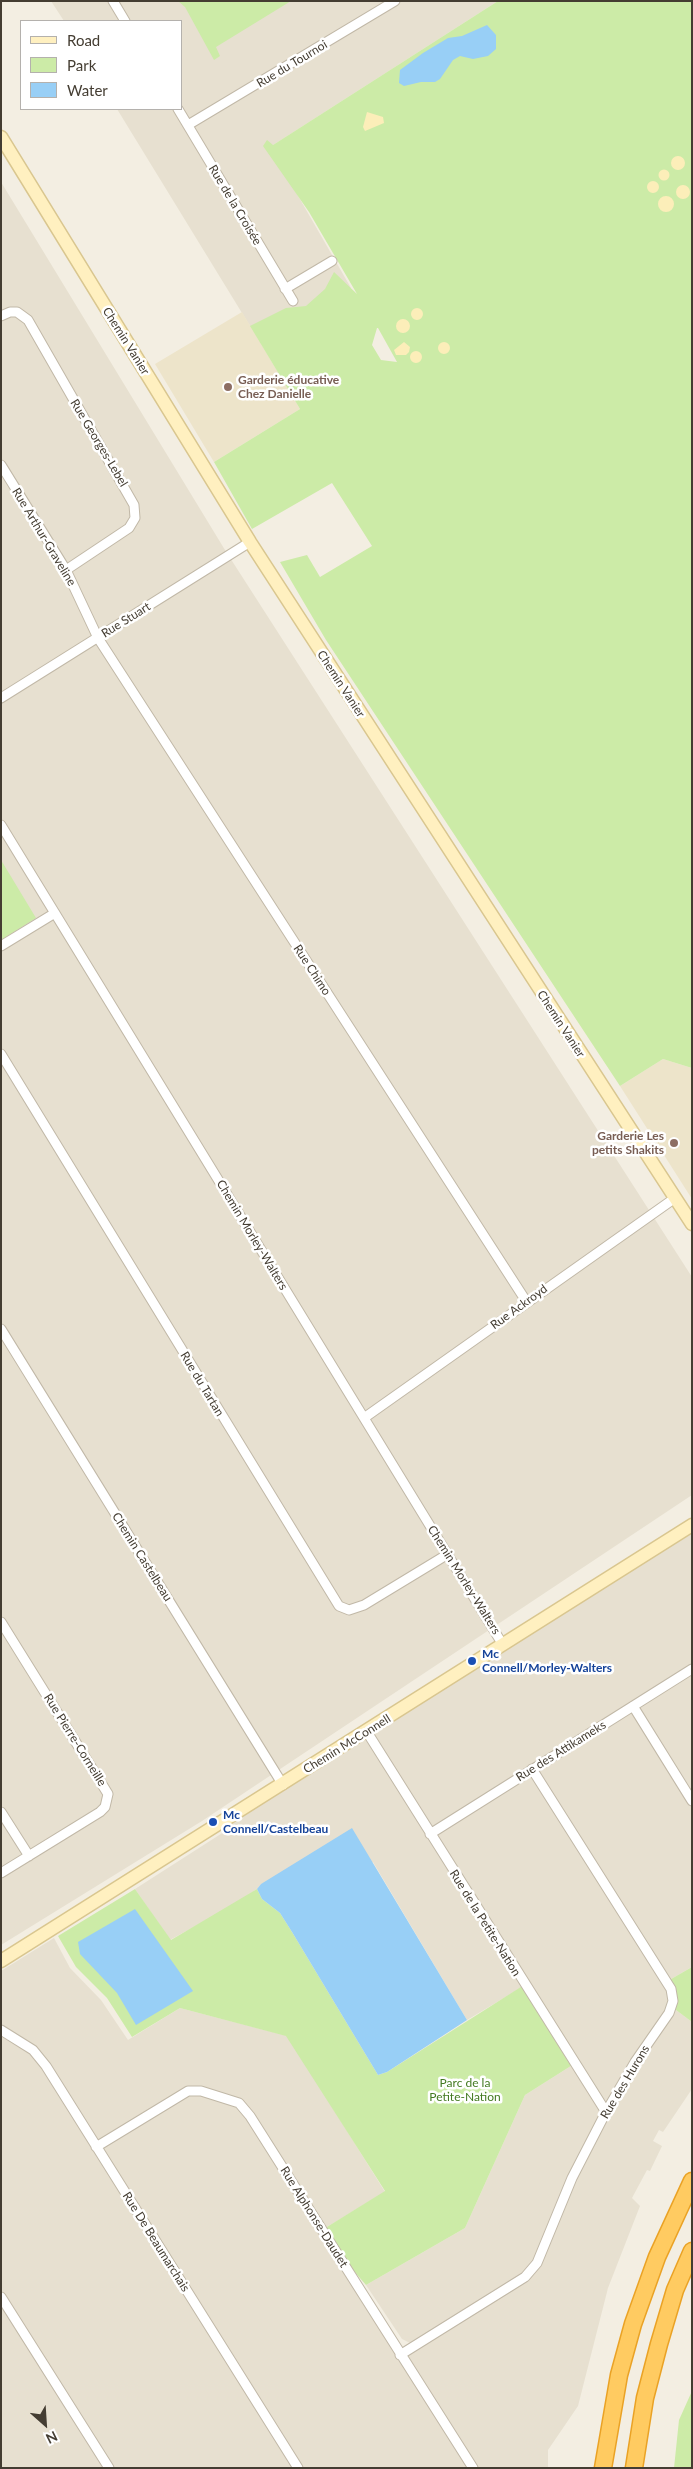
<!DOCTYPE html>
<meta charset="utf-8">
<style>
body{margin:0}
#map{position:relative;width:693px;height:2469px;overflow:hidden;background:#f3eee2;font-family:Lato,sans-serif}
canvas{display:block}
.frame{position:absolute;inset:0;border:2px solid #443d32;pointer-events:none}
.legend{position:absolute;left:20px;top:20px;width:162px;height:90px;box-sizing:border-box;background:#fff;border:1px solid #b4b1ad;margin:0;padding:6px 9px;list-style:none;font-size:15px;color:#443d32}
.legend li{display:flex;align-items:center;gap:10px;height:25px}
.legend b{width:25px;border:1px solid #b4b1ad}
.north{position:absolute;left:20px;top:2399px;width:50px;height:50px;-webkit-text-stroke:4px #fff;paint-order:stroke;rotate:154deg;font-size:14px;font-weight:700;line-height:20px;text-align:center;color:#443d32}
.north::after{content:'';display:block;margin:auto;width:18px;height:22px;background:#443d32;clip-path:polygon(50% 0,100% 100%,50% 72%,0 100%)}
</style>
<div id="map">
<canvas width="693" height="2469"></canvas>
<div class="frame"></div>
<ul class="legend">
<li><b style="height:6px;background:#fff0c0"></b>Road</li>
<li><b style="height:14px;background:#cceba7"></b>Park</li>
<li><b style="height:14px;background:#98cff6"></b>Water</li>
</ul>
<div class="north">N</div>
</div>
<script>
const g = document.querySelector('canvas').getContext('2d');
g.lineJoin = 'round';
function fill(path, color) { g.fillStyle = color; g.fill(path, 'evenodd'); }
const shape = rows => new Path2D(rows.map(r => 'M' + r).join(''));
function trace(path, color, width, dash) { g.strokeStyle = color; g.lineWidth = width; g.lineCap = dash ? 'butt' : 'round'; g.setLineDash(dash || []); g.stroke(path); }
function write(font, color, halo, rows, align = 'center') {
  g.font = font + ' Lato,sans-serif'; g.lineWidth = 5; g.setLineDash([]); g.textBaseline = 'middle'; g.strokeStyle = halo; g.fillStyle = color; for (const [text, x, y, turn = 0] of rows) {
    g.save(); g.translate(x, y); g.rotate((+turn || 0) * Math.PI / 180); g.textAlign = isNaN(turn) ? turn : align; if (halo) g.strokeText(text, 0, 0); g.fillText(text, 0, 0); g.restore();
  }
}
const residential = shape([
 [51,1,498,1,270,147,351,288,261,344,117,109,181,109,181,21,64,21],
 [1,182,225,550,692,1277,692,1495,202,1821,1,1945],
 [692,1526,692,1967,666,1982,672,2007,692,2022,692,2089,663,2132,659,2130,653,2141,662,2146,650,2171,647,2170,632,2198,640,2206,608,2288,578,2406,548,2450,548,2468,1,2468,1,1971,54,1938,70,1968,101,2000,128,2040,180,2008,288,2036,385,2192,322,2230,400,2355,489,2298,410,2343,402,2339,366,2285,465,2228,525,2095,574,2064,524,1986,467,2020,373,1862,261,1884,257,1889,230,1907,170,1940,135,1889,227,1830,222,1823]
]);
const education = shape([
 [242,312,300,409,214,462,155,364],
 [663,1059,692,1068,692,1199,620,1086]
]);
const green = shape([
 [178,1,291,1,216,47,220,56,214,60,185,7],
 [498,1,692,1,692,1068,663,1059,620,1086,326,640,280,562,307,555,320,577,372,546,332,483,252,529,214,462,300,409,250,326,286,308,306,306,325,289,334,272,357,294,309,212,263,146,267,140,273,145],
 [377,328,378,328,397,362,381,360,372,345],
 [1,860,36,918,1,940],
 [135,1889,171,1940,257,1889,262,1899,280,1913,292,1932,378,2075,387,2072,524,1985,574,2064,525,2095,465,2228,366,2285,332,2246,322,2230,385,2191,286,2036,180,2008,132,2037,107,1998,76,1967,58,1936],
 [692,1967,692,2022,672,2007,666,1982],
 [692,2391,692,2468,674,2468,679,2420]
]);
const sand = shape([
 [367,112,383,117,384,123,365,131,363,127],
 '671 163a7 7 0 1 1 14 0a7 7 0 1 1-14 0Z',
 '658.5 175a5.5 5.5 0 1 1 11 0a5.5 5.5 0 1 1-11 0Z',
 '647 187a6 6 0 1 1 12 0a6 6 0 1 1-12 0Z',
 '676 192a7 7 0 1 1 14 0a7 7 0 1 1-14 0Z',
 '658 204a8 8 0 1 1 16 0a8 8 0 1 1-16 0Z',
 '411 314a6 6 0 1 1 12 0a6 6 0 1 1-12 0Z',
 '396 326a7 7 0 1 1 14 0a7 7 0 1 1-14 0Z',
 '438 348a6 6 0 1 1 12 0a6 6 0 1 1-12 0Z',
 [404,342,410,347,409,352,406,355,396,355,394,350],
 '410 357a6 6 0 1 1 12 0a6 6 0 1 1-12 0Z'
]);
const water = shape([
 [487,25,496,35,496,49,488,56,473,59,460,56,453,60,440,79,435,82,421,82,404,86,399,83,400,70,423,53,448,38,462,36],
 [352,1828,467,2020,387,2072,378,2075,292,1932,280,1913,262,1899,257,1889,261,1884],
 [135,1909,193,1991,136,2025,117,1993,80,1954,78,1942]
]);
const street = shape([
 [113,1,125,21],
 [178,109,293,301],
 [188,125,395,1],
 [285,289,332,261],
 [1,316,10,312,17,312,28,320,134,505,135,518,129,528,66,570],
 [1,465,66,570,98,638,526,1301],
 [1,698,250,542],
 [1,825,503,1645],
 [1,946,55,913],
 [1,1054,339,1606,349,1610,364,1605,448,1554],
 [1,1329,283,1785],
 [364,1418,675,1198],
 [1,1622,108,1794,105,1807,100,1812,1,1873],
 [633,1706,692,1801],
 [367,1732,606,2112],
 [1,1812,29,1856],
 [430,1834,692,1669],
 [1,2030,33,2050,46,2066,298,2468],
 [96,2147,188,2091,201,2091,239,2103,250,2116,473,2468],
 [1,2297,109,2468],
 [400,2355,525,2277,537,2263,572,2178,606,2112,635,2062,669,2013,673,2001,671,1989,532,1769]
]);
const secondary = shape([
 [1,137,250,542,692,1224],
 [1,1961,692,1525]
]);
const highway = shape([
 [603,2468,619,2375,633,2324,657,2257,692,2181],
 [634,2468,645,2398,659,2344,675,2290,692,2251]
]);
const markers = [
 [228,387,5,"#8d6e63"],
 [674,1143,5,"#8d6e63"],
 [472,1661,5,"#1a4fb4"],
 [213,1822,5,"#1a4fb4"]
];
const streetNames = [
 ["Rue du Tournoi",292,64,-31],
 ["Rue de la Croisée",235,205,59],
 ["Chemin Vanier",126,341,58],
 ["Rue Georges-Lebel",99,443,59],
 ["Rue Arthur-Graveline",44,537,59],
 ["Rue Stuart",126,620,-32],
 ["Chemin Vanier",341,684,57],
 ["Rue Chimo",312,970,57],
 ["Chemin Vanier",561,1024,57],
 ["Chemin Morley-Walters",252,1235,59],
 ["Rue Ackroyd",519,1307,-36],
 ["Rue du Tartan",202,1384,59],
 ["Chemin Castelbeau",142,1557,58],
 ["Chemin Morley-Walters",464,1580,58],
 ["Rue Pierre-Corneille",75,1740,58],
 ["Chemin McConnell",347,1744,-32],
 ["Rue des Attikameks",561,1751,-32],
 ["Rue de la Petite-Nation",485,1923,58],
 ["Rue des Hurons",625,2082,-59],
 ["Rue Alphonse-Daudet",314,2217,58],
 ["Rue De Beaumarchais",156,2242,58]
];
const educationNames = [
 ["Garderie éducative",238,380],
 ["Chez Danielle",238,394],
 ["Garderie Les",664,1136,"right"],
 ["petits Shakits",664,1150,"right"]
];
const transitNames = [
 ["Mc",482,1654],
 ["Connell/Morley-Walters",482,1668],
 ["Mc",223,1815],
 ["Connell/Castelbeau",223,1829]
];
const parkNames = [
 ["Parc de la",465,2083],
 ["Petite-Nation",465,2097]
];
fill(residential, '#e7e0d0');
fill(education, '#ede4ca');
fill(green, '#cceba7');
fill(sand, '#fceeb9');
fill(water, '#98cff6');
trace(street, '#c1b8a7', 11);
trace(secondary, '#d9c68f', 15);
trace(highway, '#eaa225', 19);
trace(street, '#fff', 9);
trace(secondary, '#fff0c0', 12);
trace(highway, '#ffcb61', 16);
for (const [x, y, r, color] of markers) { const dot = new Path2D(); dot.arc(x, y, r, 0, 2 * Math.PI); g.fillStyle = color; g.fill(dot); trace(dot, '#fff', 2); }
write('12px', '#443d32', '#fff', streetNames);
write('bold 12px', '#785e54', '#fff', educationNames, 'left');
write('bold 12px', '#164399', '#fff', transitNames, 'left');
write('12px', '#437a22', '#fff', parkNames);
</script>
